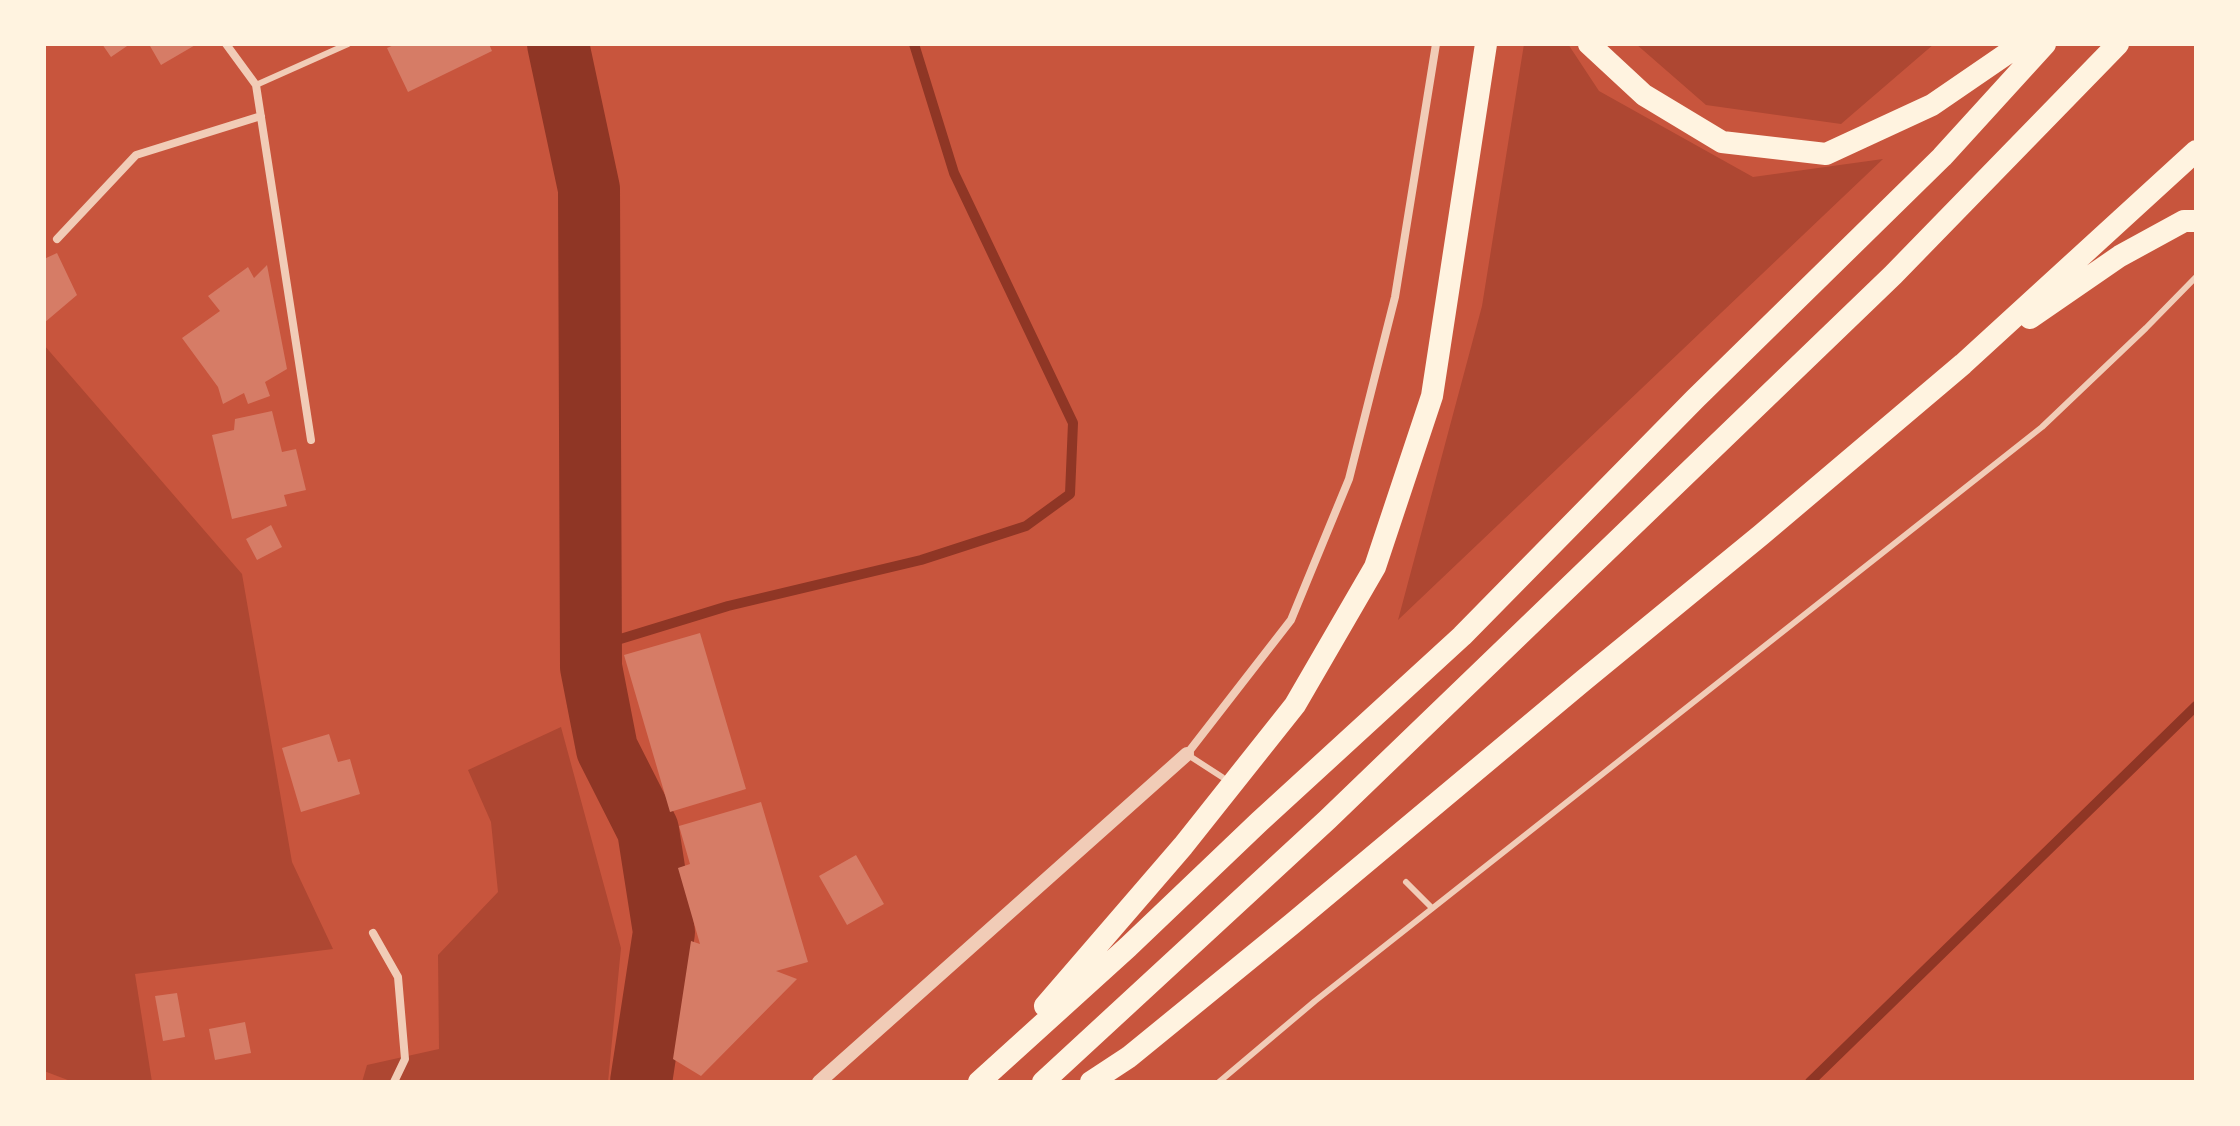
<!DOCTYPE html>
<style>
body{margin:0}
#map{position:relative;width:2240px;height:1126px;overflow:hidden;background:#c8553d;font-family:"Fira Sans Condensed",sans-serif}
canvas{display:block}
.frame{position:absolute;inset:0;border:46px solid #fff3e0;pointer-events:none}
</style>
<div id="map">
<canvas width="2240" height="1126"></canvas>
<div class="frame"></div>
</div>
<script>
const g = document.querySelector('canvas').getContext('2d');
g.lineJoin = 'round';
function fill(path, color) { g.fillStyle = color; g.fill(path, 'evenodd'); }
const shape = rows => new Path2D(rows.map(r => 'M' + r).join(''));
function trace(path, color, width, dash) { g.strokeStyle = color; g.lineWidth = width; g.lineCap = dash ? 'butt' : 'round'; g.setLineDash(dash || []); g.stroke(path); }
const green = shape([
 [1524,44,1568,44,1599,91,1753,177,1883,159,1398,620,1482,306],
 [1636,44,1934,44,1841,124,1706,105],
 [44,345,242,574,292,862,333,949,135,974,152,1082,73,1082,44,1071],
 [561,727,621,948,608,1082,362,1082,367,1065,439,1049,438,955,498,892,491,822,468,770]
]);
const stream = shape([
 [591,648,728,606,921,560,1026,526,1070,494,1073,423,954,173,914,44],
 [1810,1082,2196,706]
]);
const river = shape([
 [558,44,589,189,591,667,607,749,648,830,664,932,641,1082]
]);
const building = shape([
 [102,44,130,44,111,57],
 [155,44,197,44,161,65,150,46],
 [396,44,489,44,492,51,408,92,387,48],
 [57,253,77,295,44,323,44,259],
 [267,265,287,369,265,382,270,396,248,404,244,393,223,404,218,387,182,338,220,311,208,296,248,267,254,278],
 [272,411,282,452,296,449,306,490,284,495,287,506,232,519,212,435,234,430,235,419],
 [271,525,282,547,257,560,246,539],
 [700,633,746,789,670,812,624,655],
 [329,734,338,762,350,759,360,794,301,812,282,748],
 [761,802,808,962,776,971,797,979,701,1076,673,1059,691,941,700,944,678,868,690,864,679,826],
 [856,855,884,904,847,925,819,876],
 [177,993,185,1037,163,1041,155,996],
 [245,1022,251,1053,215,1060,209,1029]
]);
const service = shape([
 [256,85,348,44],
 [1188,755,1222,777],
 [1406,882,1432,908],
 [1219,1082,1315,1001,2042,427,2146,328,2196,277]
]);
const minor = shape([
 [226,44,256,85,311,440],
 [57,239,136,155,261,116],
 [1187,754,1291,620,1349,479,1395,297,1436,44],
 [373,933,398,977,405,1059,394,1082]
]);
const tertiary = shape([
 [819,1082,1187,754]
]);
const trunk = shape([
 [1589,44,1644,95,1722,142,1826,154,1932,105,2021,44],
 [2030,318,2120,256,2184,221,2196,221],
 [1045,1006,1183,846,1295,705,1375,567,1432,396,1486,44],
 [979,1082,1128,947,1259,822,1462,636,1695,399,1942,157,2045,44],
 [1043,1082,1327,820,1893,275,2118,44],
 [1091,1082,1129,1057,1292,924,1584,680,1761,535,1963,364,2196,151]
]);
fill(green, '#ae4732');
trace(stream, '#8f3625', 10);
trace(river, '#8f3625', 62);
fill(building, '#d67c66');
trace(service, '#f1ccb7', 6);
trace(minor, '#f1ccb7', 8);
trace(tertiary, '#f1ccb7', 14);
trace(trunk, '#fff3e0', 22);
</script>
